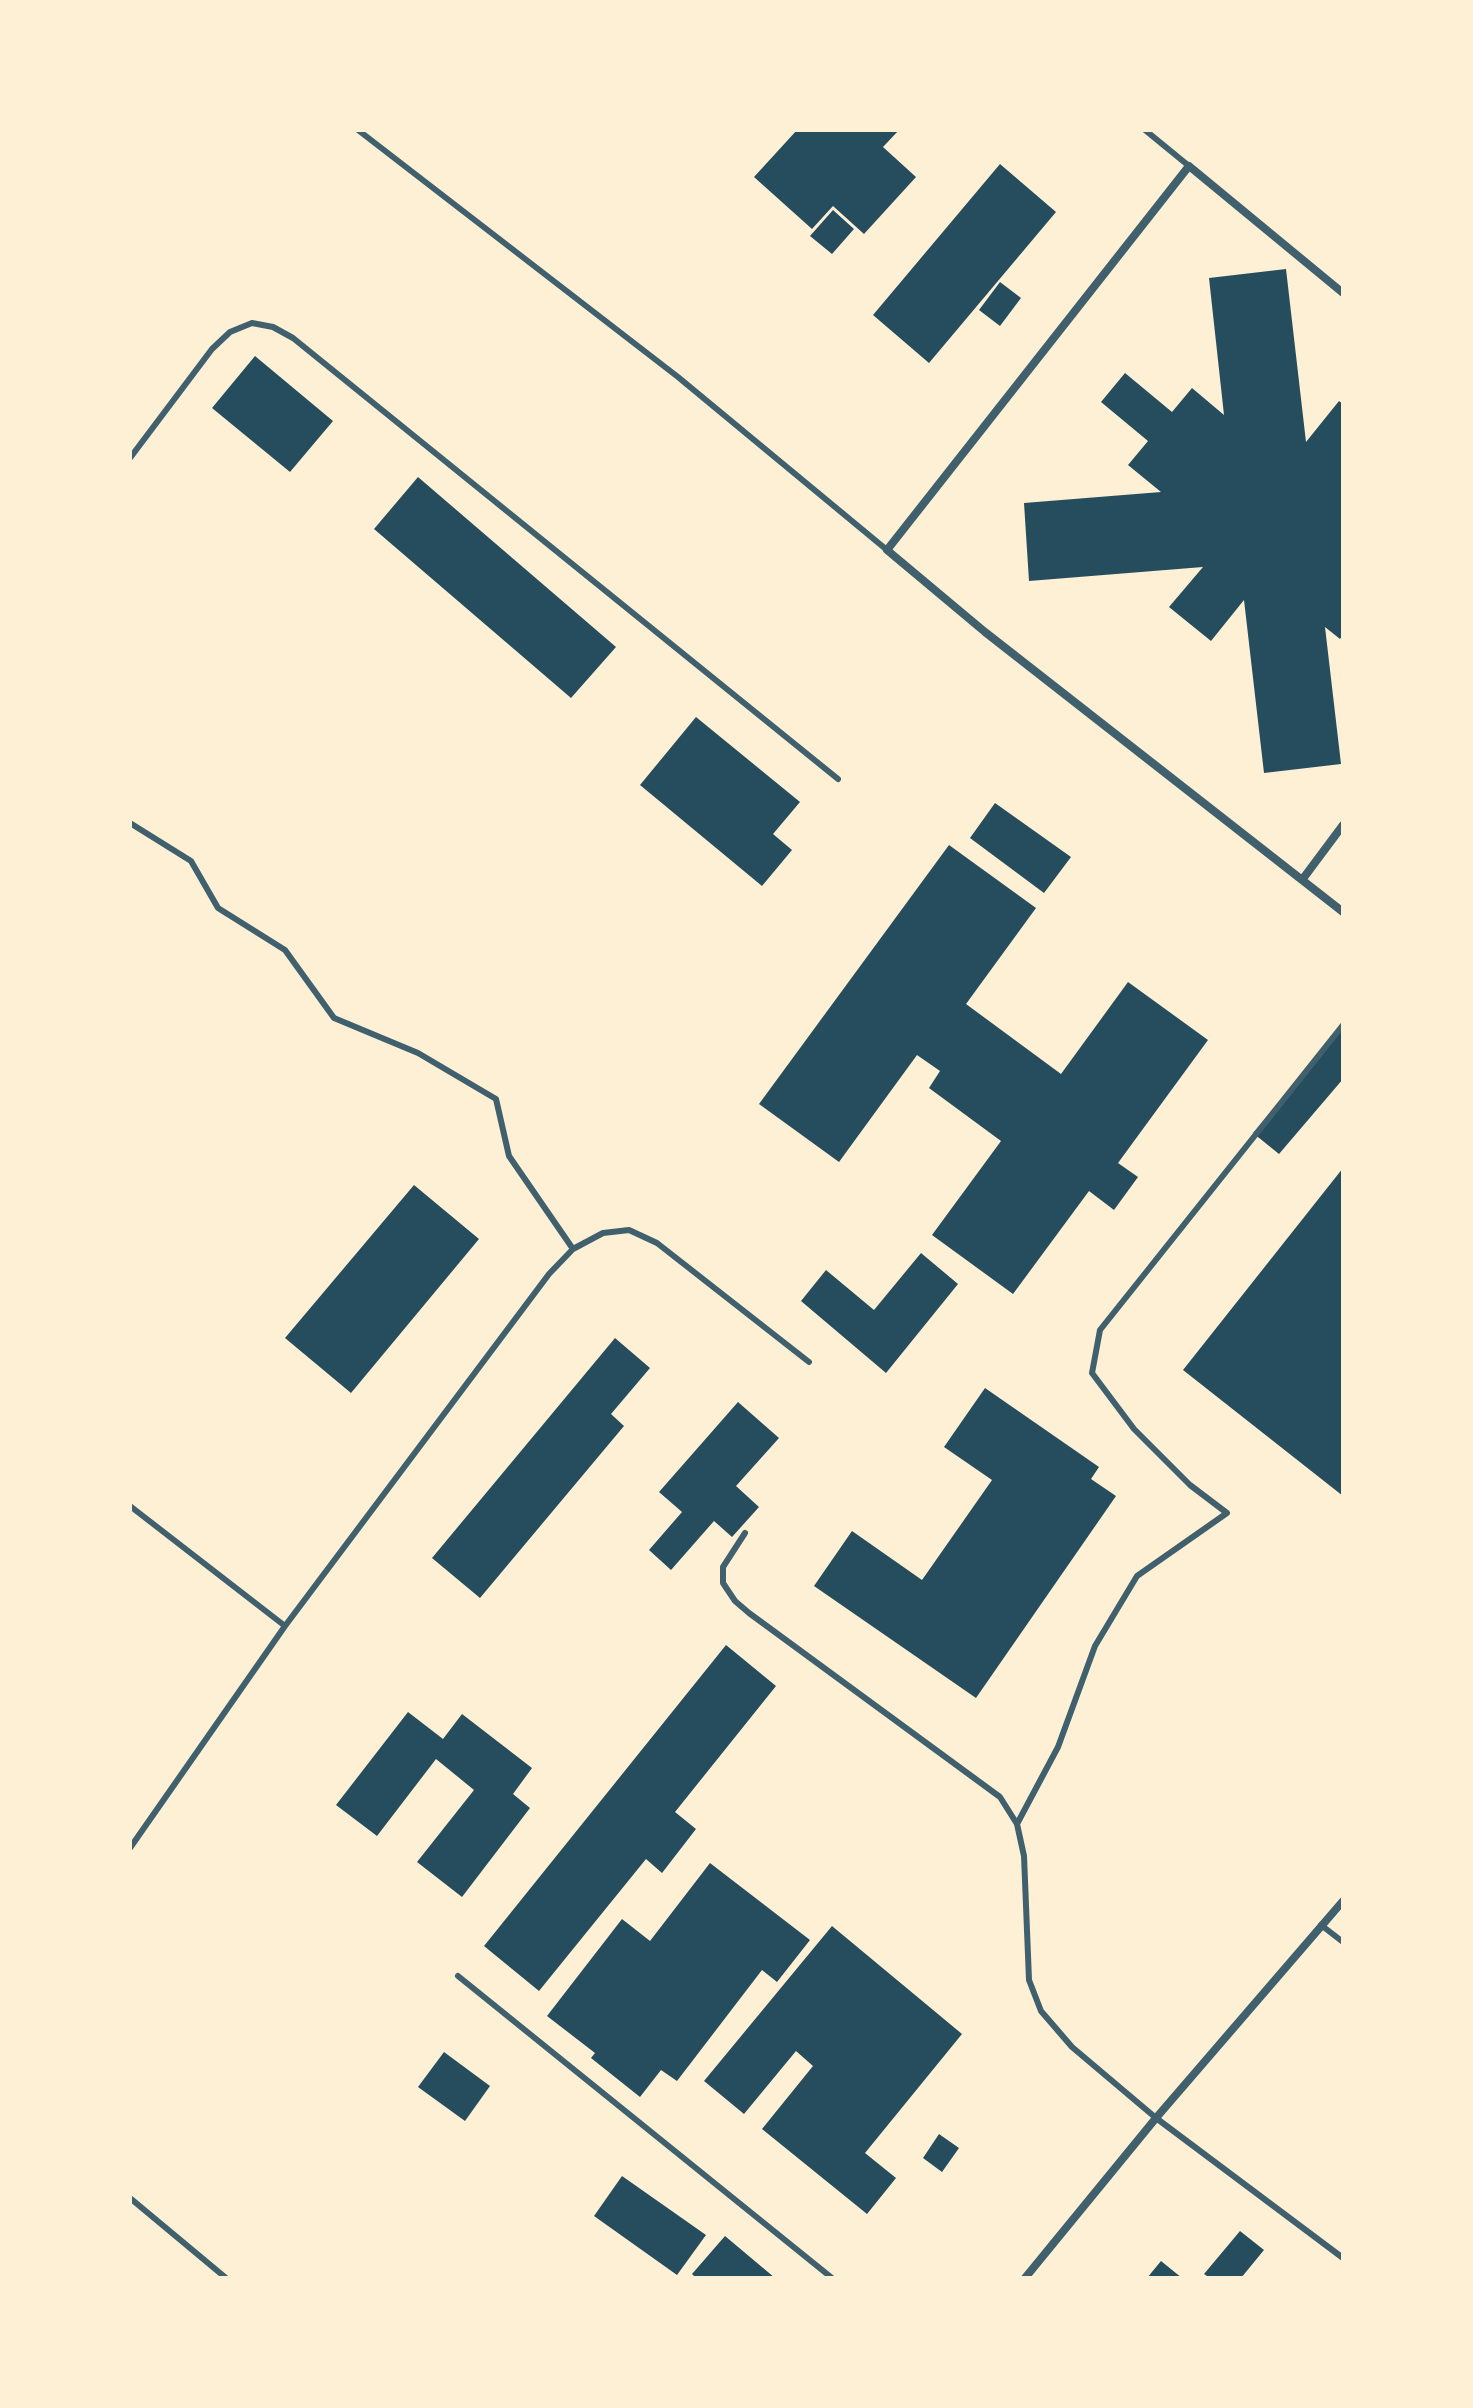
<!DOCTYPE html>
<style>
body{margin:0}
#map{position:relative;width:1473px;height:2408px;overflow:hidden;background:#fdf0d5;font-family:"Source Sans 3",sans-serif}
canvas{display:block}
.frame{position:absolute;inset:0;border:132px solid #fdf0d5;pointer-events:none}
</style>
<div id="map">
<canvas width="1473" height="2408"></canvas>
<div class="frame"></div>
</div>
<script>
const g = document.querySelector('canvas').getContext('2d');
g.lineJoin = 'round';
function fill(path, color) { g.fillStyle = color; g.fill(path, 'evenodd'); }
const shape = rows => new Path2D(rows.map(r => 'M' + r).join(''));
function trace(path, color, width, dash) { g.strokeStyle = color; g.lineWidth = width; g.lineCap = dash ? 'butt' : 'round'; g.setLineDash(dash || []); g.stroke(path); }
const building = shape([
 [797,130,899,130,883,147,916,177,864,234,833,206,812,229,754,177],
 [1000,164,1056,212,929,363,873,315],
 [833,210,854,229,832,254,810,236],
 [1286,269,1306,442,1339,401,1343,404,1343,635,1340,639,1325,627,1341,764,1264,773,1244,600,1211,641,1169,607,1203,567,1029,581,1024,503,1161,492,1128,465,1148,441,1101,402,1125,373,1172,412,1192,388,1224,415,1209,278],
 [1000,282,1021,298,1000,326,979,310],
 [255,356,333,421,290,472,212,408],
 [418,477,616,647,571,698,374,529],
 [696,717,800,802,773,834,792,850,762,886,640,785],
 [995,803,1071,857,1044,893,970,838],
 [949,845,1036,908,966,1004,1061,1074,1128,982,1208,1040,1118,1163,1138,1177,1114,1210,1089,1191,1013,1294,932,1235,1001,1141,929,1088,940,1071,917,1055,839,1162,759,1104],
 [1343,1027,1343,1079,1279,1154,1253,1133],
 [1343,1168,1343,1496,1183,1370],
 [414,1185,479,1239,351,1393,285,1338],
 [921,1253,958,1284,886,1373,801,1301,826,1270,874,1310],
 [615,1338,650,1368,611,1414,624,1426,480,1598,432,1558],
 [985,1388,1099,1467,1091,1479,1116,1496,976,1698,814,1586,852,1531,922,1580,992,1480,944,1447],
 [738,1402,779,1438,736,1486,759,1507,732,1537,714,1521,671,1570,649,1550,682,1512,659,1492],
 [726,1645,776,1686,675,1812,696,1829,662,1873,646,1859,539,1991,484,1946],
 [408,1712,443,1739,462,1714,532,1768,513,1794,530,1808,462,1897,417,1862,474,1790,436,1759,377,1836,336,1805],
 [710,1863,810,1940,777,1982,762,1970,677,2081,661,2070,640,2097,591,2058,595,2053,547,2016,622,1919,650,1941],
 [832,1926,962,2034,865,2153,896,2178,867,2214,762,2129,813,2066,796,2051,744,2114,704,2081],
 [444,2052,490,2086,465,2121,418,2087],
 [939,2134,959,2148,942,2172,923,2158],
 [622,2176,706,2235,677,2275,594,2216],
 [1240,2231,1264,2250,1241,2278,1210,2278,1204,2274],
 [725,2236,775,2278,696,2278,692,2274],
 [1161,2261,1182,2278,1147,2278]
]);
const service = shape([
 [358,130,678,377,887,550],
 [1145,130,1189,166],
 [130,458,212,349,230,332,252,323,273,327,293,338,838,779],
 [130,823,191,861,218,908,285,950,334,1018,418,1053,496,1099,509,1156,573,1249],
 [130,1506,285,1626],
 [745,1533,723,1567,723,1583,735,1601,749,1613,1000,1797,1017,1824,1024,1856,1029,1980,1041,2011,1072,2047,1156,2118,1343,2258],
 [1017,1824,1058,1747,1095,1646,1137,1576,1227,1513,1190,1485,1134,1429,1092,1373,1100,1330,1343,1025],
 [130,1848,285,1626,549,1274,573,1249,603,1233,629,1230,657,1243,809,1362],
 [1321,1925,1343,1942],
 [458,1976,832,2278],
 [130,2198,226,2278]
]);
const minor = shape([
 [1343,293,1189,166,887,550,985,632,1343,912],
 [1302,880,1343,825],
 [1025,2278,1156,2118,1343,1901]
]);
fill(building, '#264d5e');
trace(service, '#3f606c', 6);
trace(minor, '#3f606c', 8);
</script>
